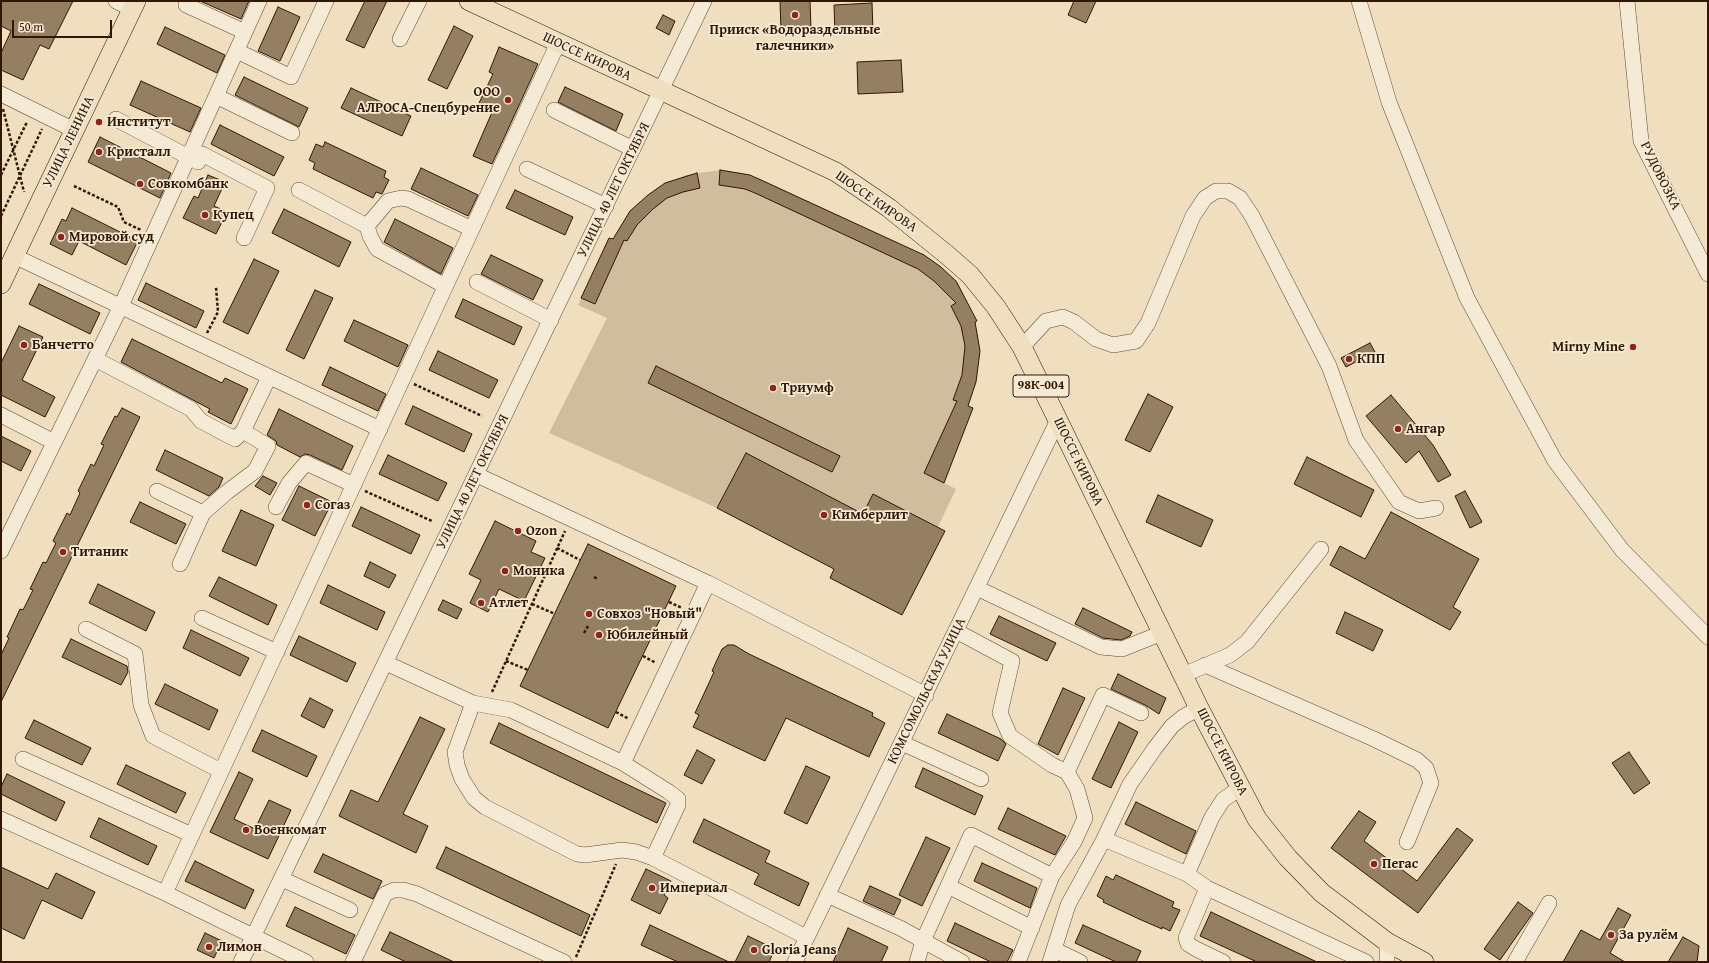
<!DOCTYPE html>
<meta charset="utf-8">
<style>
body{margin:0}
#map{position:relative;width:1709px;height:963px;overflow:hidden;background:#f0dfbe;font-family:"Gentium Book Plus",serif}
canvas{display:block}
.frame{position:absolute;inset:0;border:2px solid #331601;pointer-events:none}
.scale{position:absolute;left:12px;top:20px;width:100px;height:18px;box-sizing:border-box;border:2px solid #331601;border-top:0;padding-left:5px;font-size:12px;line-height:14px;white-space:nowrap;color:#331601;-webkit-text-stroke:3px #f5ead5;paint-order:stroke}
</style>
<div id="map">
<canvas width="1709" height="963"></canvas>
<div class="frame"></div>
<div class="scale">50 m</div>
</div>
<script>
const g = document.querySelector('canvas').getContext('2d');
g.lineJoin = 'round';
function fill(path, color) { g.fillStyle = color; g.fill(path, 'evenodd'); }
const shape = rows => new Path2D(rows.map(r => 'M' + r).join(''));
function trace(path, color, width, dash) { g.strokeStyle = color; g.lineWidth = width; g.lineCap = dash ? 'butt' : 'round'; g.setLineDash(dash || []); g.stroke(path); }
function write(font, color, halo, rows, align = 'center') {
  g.font = font + ' "Gentium Book Plus",serif'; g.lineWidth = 3.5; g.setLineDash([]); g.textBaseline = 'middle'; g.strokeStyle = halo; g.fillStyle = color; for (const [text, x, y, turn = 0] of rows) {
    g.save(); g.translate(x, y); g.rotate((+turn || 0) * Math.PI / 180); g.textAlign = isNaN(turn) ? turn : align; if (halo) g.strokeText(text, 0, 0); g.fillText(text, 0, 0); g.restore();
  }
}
const green = shape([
 [720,170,741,173,761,179,924,255,941,267,958,283,970,308,978,335,980,351,976,382,968,406,973,409,944,483,956,489,938,527,945,531,902,615,830,578,834,569,717,508,549,433,607,318,578,305,609,238,613,239,630,211,657,188,686,175]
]);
const building = shape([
 [1,1,73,1,49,49,40,45,23,80,1,70,1,53,11,31,1,26,1,1],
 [200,1,249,1,241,19,200,1],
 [365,1,387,1,364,48,346,40,365,1],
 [780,1,810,1,811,28,781,30,780,1],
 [1074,1,1096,1,1086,23,1068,15,1074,1],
 [872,3,873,31,835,33,834,5,872,3],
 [278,7,300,17,280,61,258,51,278,7],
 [663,15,675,21,669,35,656,28,663,15],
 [454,26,473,36,447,89,428,80,454,26],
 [165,27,225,55,217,73,157,44,165,27],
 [499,47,538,64,492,164,473,156,493,110,479,103,493,74,489,72,499,47],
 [901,60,903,92,858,94,857,62,901,60],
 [244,77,308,108,299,127,235,95,244,77],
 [141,81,201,108,190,132,130,105,141,81],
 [565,87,623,114,616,131,558,102,565,87],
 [351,88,411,116,402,136,341,108,351,88],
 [220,125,284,157,274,176,211,144,220,125],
 [100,137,171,173,160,198,88,162,100,137],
 [325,142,386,171,384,177,389,180,382,194,376,192,373,198,313,169,315,163,309,160,316,144,323,147,325,142],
 [421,168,478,195,468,216,411,189,421,168],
 [720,170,750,175,924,255,941,267,956,281,977,321,975,322,980,351,976,382,968,406,973,408,944,483,924,473,957,401,953,400,962,375,965,346,961,326,951,306,956,303,934,281,918,269,755,193,745,189,719,185,720,170],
 [697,173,700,188,683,192,667,198,653,209,637,225,627,241,624,240,595,304,581,298,609,238,613,239,630,211,648,195,665,183,697,173],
 [208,175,225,182,214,206,227,212,216,234,183,218,194,196,198,198,208,175],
 [515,190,573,217,565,235,506,208,515,190],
 [72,208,138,241,126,265,79,241,72,255,50,244,62,219,66,221,72,208],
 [284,209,351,242,339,267,272,233,284,209],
 [395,219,453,248,441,274,384,242,395,219],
 [491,255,543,280,533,300,481,274,491,255],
 [254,259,279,271,248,334,223,322,254,259],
 [146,283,204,311,196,328,138,300,146,283],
 [39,284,100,313,90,334,29,304,39,284],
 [315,290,333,298,304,359,286,350,315,290],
 [463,299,522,327,514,345,455,317,463,299],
 [354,320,408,345,398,367,344,341,354,320],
 [19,326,43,337,22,380,55,397,45,417,1,395,1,363,19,326],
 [132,339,222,383,225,378,248,389,231,424,208,412,210,409,121,362,132,339],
 [1370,343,1375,352,1346,367,1341,358,1370,343],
 [438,351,498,380,489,398,429,370,438,351],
 [656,366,840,456,832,472,648,383,656,366],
 [330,367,386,394,378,411,322,385,330,367],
 [1148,394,1173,407,1150,452,1125,440,1148,394],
 [1391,395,1433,445,1451,475,1438,482,1419,451,1406,463,1366,416,1391,395],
 [413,406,472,434,464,452,405,424,413,406],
 [122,408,140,417,1,702,1,655,9,638,7,637,20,609,23,610,33,590,30,589,43,562,46,563,56,543,53,541,67,513,70,515,80,493,78,491,91,464,94,466,104,445,101,444,115,416,117,417,122,408],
 [279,409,353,446,342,470,310,455,305,454,300,457,277,445,276,441,267,435,279,409],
 [1,436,31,451,21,471,1,461,1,436],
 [165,450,223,478,219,487,209,496,156,470,165,450],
 [746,453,863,514,873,494,945,531,902,615,830,578,834,569,717,508,746,453],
 [388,455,447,483,438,501,379,474,388,455],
 [1307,457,1374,490,1361,517,1294,484,1307,457],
 [263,476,277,483,270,495,255,486,263,476],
 [299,486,332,502,315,536,282,520,299,486],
 [1465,491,1482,522,1470,528,1455,496,1465,491],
 [1158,495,1213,520,1201,547,1146,522,1158,495],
 [140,502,186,524,176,544,130,522,140,502],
 [361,507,420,535,411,554,352,526,361,507],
 [241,510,274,525,256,566,222,551,241,510],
 [1391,512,1479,559,1453,607,1461,612,1450,630,1330,565,1340,546,1365,559,1391,512],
 [495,521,536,541,531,552,545,558,524,601,499,589,488,612,470,603,481,580,469,574,495,521],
 [588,544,676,586,608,728,520,686,588,544],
 [370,562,396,575,389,588,364,576,370,562],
 [219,577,277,605,268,625,209,596,219,577],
 [98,584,155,612,146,631,89,603,98,584],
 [328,585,385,612,377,630,320,603,328,585],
 [443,600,462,609,457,619,438,610,443,600],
 [1083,608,1132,632,1130,636,1121,640,1103,638,1075,624,1083,608],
 [1345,612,1383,630,1373,651,1336,633,1345,612],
 [999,616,1056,643,1047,661,990,634,999,616],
 [191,630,249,658,240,676,183,648,191,630],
 [299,636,356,663,347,682,290,655,299,636],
 [71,639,127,666,128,672,121,685,62,657,71,639],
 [728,645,734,645,749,654,873,713,872,716,885,723,869,757,786,718,765,761,693,727,699,715,695,713,714,672,712,671,722,649,728,645],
 [1118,674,1166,698,1159,714,1145,705,1111,689,1118,674],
 [165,684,218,710,209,730,155,704,165,684],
 [1063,688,1085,698,1058,755,1038,744,1063,688],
 [310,698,333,710,324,728,301,716,310,698],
 [947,714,1001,739,1006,744,998,761,938,733,947,714],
 [420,717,445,729,403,814,428,826,416,853,339,816,351,790,378,802,420,717],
 [34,720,91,748,82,765,25,738,34,720],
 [1119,722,1138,732,1111,788,1092,779,1119,722],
 [499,723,666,803,657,823,490,743,499,723],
 [262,730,317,756,307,777,252,751,262,730],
 [697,750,715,760,702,784,684,775,697,750],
 [1629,752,1650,783,1634,794,1612,763,1629,752],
 [126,765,186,793,176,813,117,784,126,765],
 [806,766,830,777,807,824,784,813,806,766],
 [923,768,983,796,975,815,915,787,923,768],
 [239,772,253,779,234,819,255,829,269,800,291,810,268,859,210,832,239,772],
 [7,774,65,802,56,821,1,794,1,787,7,774],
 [1136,802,1196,831,1186,854,1125,824,1136,802],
 [1008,808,1066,836,1055,855,998,829,1008,808],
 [1359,811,1376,822,1364,841,1417,881,1457,828,1473,840,1418,913,1331,848,1359,811],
 [99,818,157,846,148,865,90,837,99,818],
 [704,819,770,851,765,862,809,883,799,906,754,884,759,874,693,842,704,819],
 [926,837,950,848,922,906,899,895,926,837],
 [446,847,590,915,581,936,436,868,446,847],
 [323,854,382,881,373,899,314,872,323,854],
 [195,861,254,890,245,909,185,881,195,861],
 [982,863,1037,888,1030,908,974,881,982,863],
 [1,867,48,889,56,873,95,892,82,919,42,900,24,939,1,928,1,867],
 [646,869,671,881,664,895,668,898,660,914,631,900,646,869],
 [1116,875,1174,902,1172,907,1180,910,1170,931,1162,927,1162,929,1139,919,1103,902,1104,900,1097,896,1106,876,1113,880,1116,875],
 [870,886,901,900,894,915,863,901,870,886],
 [1518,902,1533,913,1500,960,1484,949,1518,902],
 [295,907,355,935,346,954,286,926,295,907],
 [1618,908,1631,915,1610,953,1625,962,1563,962,1581,930,1600,940,1618,908],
 [1211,912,1317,962,1257,962,1200,936,1211,912],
 [955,923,1013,950,1007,962,991,962,947,941,955,923],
 [650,925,729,962,678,962,641,945,650,925],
 [1083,925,1141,951,1136,962,1116,962,1075,943,1083,925],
 [848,928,888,947,881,962,833,962,848,928],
 [390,932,454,962,406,962,381,950,390,932],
 [205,933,222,941,214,958,197,950,205,933],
 [748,936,775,949,769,962,735,962,748,936],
 [1683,937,1699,946,1697,962,1668,962,1683,937]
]);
const path = shape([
 [3,109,24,192],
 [1,175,27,122],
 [74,186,118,207,124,222,141,230],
 [1,216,42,129],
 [207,333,218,312,216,287],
 [414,384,482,416],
 [365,491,432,521],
 [557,548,580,560],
 [594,577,598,579],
 [669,602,682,608],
 [532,604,555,614],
 [584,633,588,626],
 [643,656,656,663],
 [506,661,528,670],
 [492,692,565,531],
 [616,712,629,719],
 [576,957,616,864]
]);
const minor = shape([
 [116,1,132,9],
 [1359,1,1389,102,1467,298,1555,461,1622,550,1708,637],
 [1627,1,1641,141,1708,274],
 [186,5,245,32],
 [400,39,419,1],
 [237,51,291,77,326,1],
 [1,94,74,130],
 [216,96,292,133],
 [554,110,633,149],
 [116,119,198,162,202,154,267,188,244,238],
 [527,169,606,206],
 [299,190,367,226,370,236,377,249,445,286],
 [367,226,388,201,401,198,408,199,472,229],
 [14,256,380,429],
 [477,282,551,320],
 [1022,347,1046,321,1063,317,1074,322,1096,339,1113,345,1136,341,1148,323,1193,216,1205,198,1216,191,1228,191,1240,198,1252,216,1329,366,1356,440,1399,502,1419,511,1436,508],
 [95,359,191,409,201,421,235,439,243,431],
 [1,415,54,442],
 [477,475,708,583,926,695],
 [157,491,203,513,227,492,255,471,268,446,243,431,269,377],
 [276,507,289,483,306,463,354,485],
 [1,551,121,306,259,1],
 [180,564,203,513],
 [977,588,1101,647,1122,649,1162,633],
 [202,618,277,652],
 [86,629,135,654,141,705,153,736,221,771],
 [956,631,1012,661,1000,713,1010,736,1052,765,1067,772,1103,695,1141,713],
 [386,663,473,703,511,710,623,763,669,792,678,799,678,805,653,858,806,937],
 [1205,665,1374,739,1417,760,1426,768,1431,783,1407,842],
 [1183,675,1230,655,1247,642,1321,549],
 [473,703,455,752,457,765,462,779,474,798,485,807,577,854,585,855,622,850,636,852,653,858],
 [1199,708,1183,717,1172,726,1155,748,1130,784,1104,839,1187,874,1207,888,1366,962],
 [902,743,981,779],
 [23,759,192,835],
 [623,763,708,583],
 [1,819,165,893,306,962],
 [1187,874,1212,817,1223,800,1240,788],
 [1052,876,1074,842,1085,818,1077,789,1067,772],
 [282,879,350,910],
 [948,886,1032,928],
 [1207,888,1186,938,1188,944,1196,949,1223,962],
 [165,893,558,43],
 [827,895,900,928,962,962],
 [1387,942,1387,962],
 [1055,950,1080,962],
 [241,962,704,1],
 [353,962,385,894,394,890,403,890,417,894,564,962],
 [795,962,1058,420],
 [917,962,923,941,971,835,1052,876,1018,962],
 [1050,962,1068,905,1104,839],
 [1515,962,1549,903]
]);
const major = shape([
 [469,1,836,172,889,208,946,254,970,275,996,307,1022,347,1199,708,1257,819,1288,858,1322,893,1387,942,1424,962],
 [1,284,136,1]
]);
const markers = [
 [795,15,4,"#8f2418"],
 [508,100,4,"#8f2418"],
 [99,122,4,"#8f2418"],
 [99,152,4,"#8f2418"],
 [140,184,4,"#8f2418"],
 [205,215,4,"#8f2418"],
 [61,237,4,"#8f2418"],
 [24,345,4,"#8f2418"],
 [1633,347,4,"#8f2418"],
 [1349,359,4,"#8f2418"],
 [773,388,4,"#8f2418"],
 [1398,429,4,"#8f2418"],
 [307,505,4,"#8f2418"],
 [824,515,4,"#8f2418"],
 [518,531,4,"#8f2418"],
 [63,552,4,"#8f2418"],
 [505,571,4,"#8f2418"],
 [481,603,4,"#8f2418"],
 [589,614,4,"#8f2418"],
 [599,635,4,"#8f2418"],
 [246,830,4,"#8f2418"],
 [1374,864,4,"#8f2418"],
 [652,888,4,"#8f2418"],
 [1611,935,4,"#8f2418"],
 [209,947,4,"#8f2418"],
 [754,950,4,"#8f2418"]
];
const shields = [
 [1041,386,56]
];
const shieldNames = [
 ["98К-004",1041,386]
];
const poiNames = [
 ["Прииск «Водораздельные",795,30,"center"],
 ["галечники»",795,46,"center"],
 ["ООО",500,92,"right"],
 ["АЛРОСА-Спецбурение",500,108,"right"],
 ["Институт",107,122],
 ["Кристалл",107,152],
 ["Совкомбанк",148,184],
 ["Купец",213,215],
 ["Мировой суд",69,237],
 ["Банчетто",32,345],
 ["Mirny Mine",1625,347,"right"],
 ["КПП",1357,359],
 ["Триумф",781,388],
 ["Ангар",1406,429],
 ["Согаз",315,505],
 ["Кимберлит",832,515],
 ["Ozon",526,531],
 ["Титаник",71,552],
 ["Моника",513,571],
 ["Атлет",489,603],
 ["Совхоз \"Новый\"",597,614],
 ["Юбилейный",607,635],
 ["Военкомат",254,830],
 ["Пегас",1382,864],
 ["Империал",660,888],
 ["За рулём",1619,935],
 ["Лимон",217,947],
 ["Gloria Jeans",762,950]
];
const streetNames = [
 ["ШОССЕ КИРОВА",587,57,25],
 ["УЛИЦА ЛЕНИНА",69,142,-64],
 ["РУДОВОЗКА",1660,176,64],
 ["УЛИЦА 40 ЛЕТ ОКТЯБРЯ",614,190,-64],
 ["ШОССЕ КИРОВА",876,202,35],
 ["ШОССЕ КИРОВА",1078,462,64],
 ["УЛИЦА 40 ЛЕТ ОКТЯБРЯ",473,482,-64],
 ["КОМСОМОЛЬСКАЯ УЛИЦА",927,691,-64],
 ["ШОССЕ КИРОВА",1222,752,63]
];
fill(green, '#d0bd9e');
fill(building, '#957f63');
trace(building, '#331601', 1);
trace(minor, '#624830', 16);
trace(major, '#331601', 20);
trace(path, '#331601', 2.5, [3, 2]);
trace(minor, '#f5ead5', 15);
trace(major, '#f0dfbe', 19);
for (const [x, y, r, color] of markers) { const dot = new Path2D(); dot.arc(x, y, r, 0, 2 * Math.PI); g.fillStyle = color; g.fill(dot); trace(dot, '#f5ead5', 1.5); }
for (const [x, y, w] of shields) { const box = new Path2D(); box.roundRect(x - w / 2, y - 11, w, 22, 3); g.fillStyle = '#f5ead5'; g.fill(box); trace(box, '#331601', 1); }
write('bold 13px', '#331601', null, shieldNames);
write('bold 14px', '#331601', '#f5ead5', poiNames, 'left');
write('14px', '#331601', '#f5ead5', streetNames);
</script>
